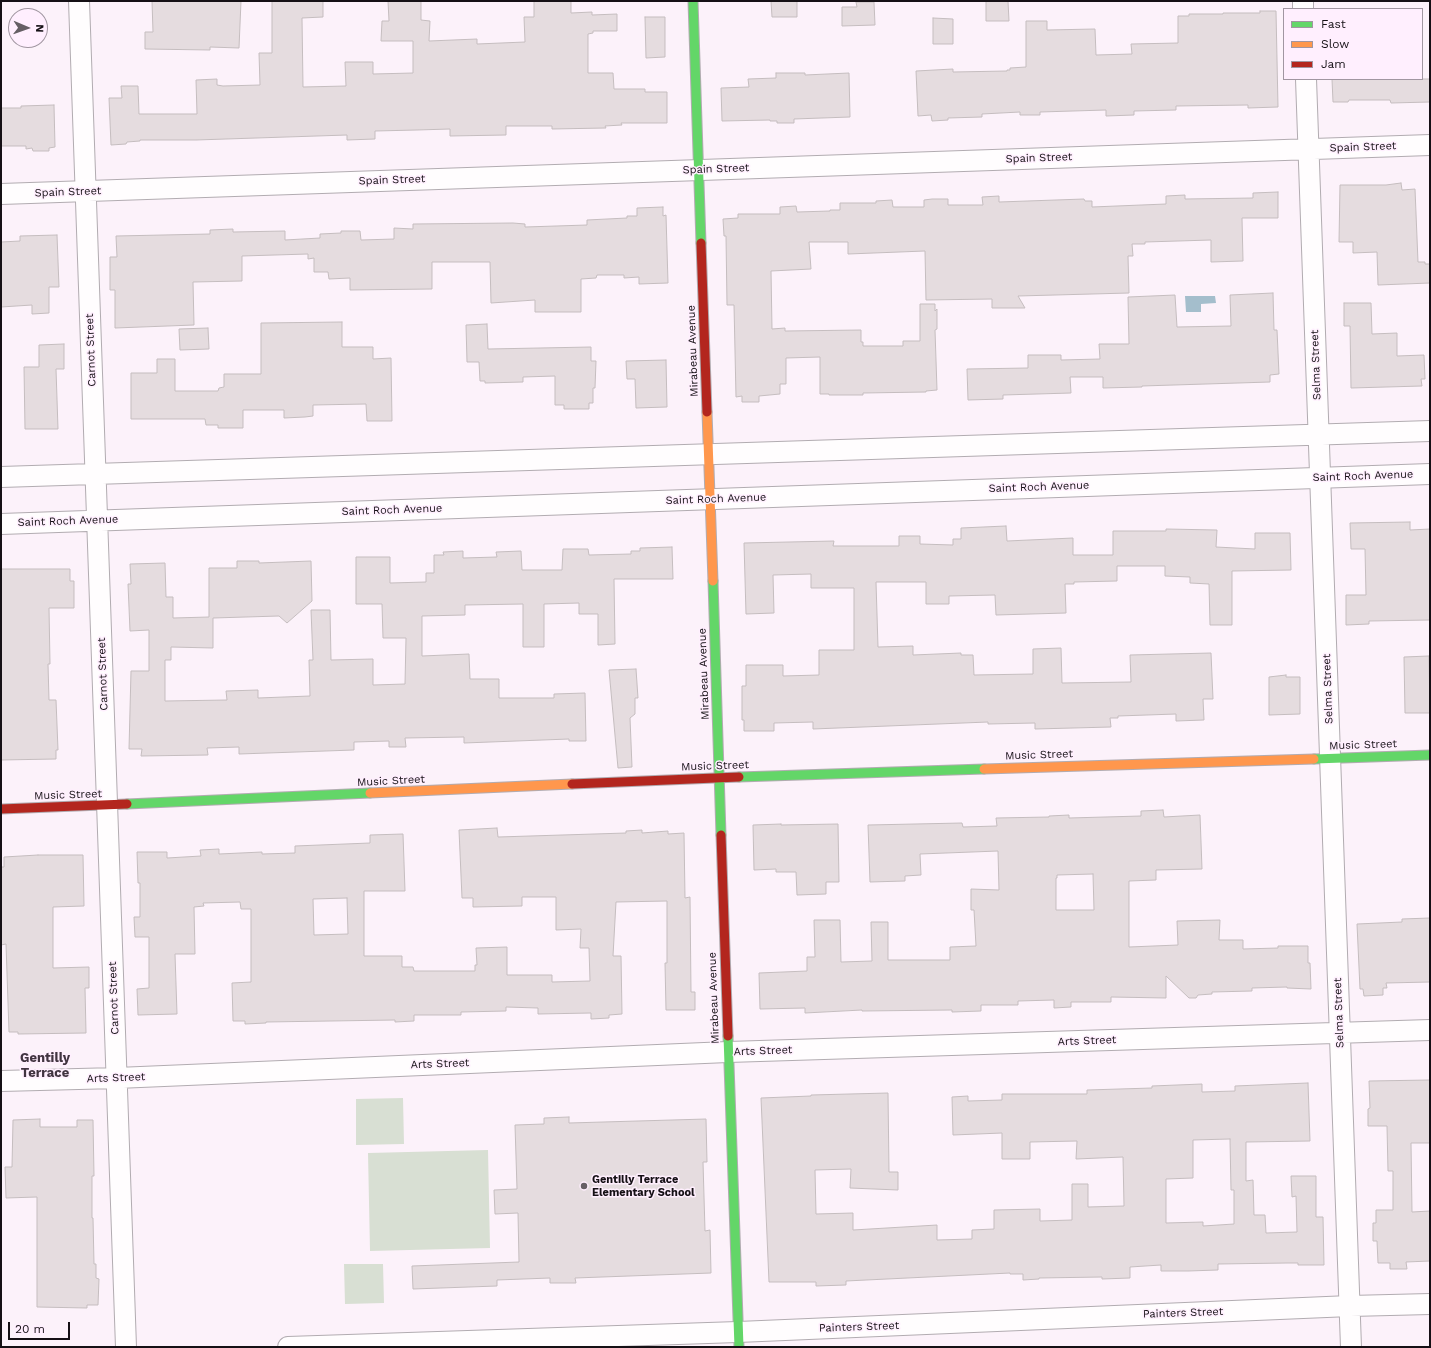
<!DOCTYPE html>
<style>
body{margin:0}
#map{position:relative;width:1431px;height:1348px;overflow:hidden;background:#fcf2fa;font-family:"Work Sans",sans-serif}
canvas{display:block}
.frame{position:absolute;inset:0;border:2px solid #151015;pointer-events:none}
.legend{position:absolute;left:1283px;top:8px;width:140px;height:72px;box-sizing:border-box;background:#ffeffe;border:1px solid #a196a1;margin:0;padding:5px 7px;list-style:none;font-size:12px;color:#151015}
.legend li{display:flex;align-items:center;gap:8px;height:20px}
.legend b{width:20px;border:1px solid #a196a1}
.north{position:absolute;left:8px;top:8px;width:40px;height:40px;box-sizing:border-box;background:#ffeffe;border:1px solid #a196a1;border-radius:50%;rotate:92deg;font-size:11px;font-weight:700;line-height:16px;text-align:center;color:#151015}
.north::after{content:'';display:block;margin:auto;width:14px;height:18px;background:#665f65;clip-path:polygon(50% 0,100% 100%,50% 72%,0 100%)}
.scale{position:absolute;left:8px;top:1322px;width:62px;height:18px;box-sizing:border-box;border:2px solid #151015;border-top:0;padding-left:5px;font-size:12px;line-height:14px;white-space:nowrap;color:#151015;-webkit-text-stroke:3px #ffeffe;paint-order:stroke}
</style>
<div id="map">
<canvas width="1431" height="1348"></canvas>
<div class="frame"></div>
<ul class="legend">
<li><b style="height:5px;background:#63d668"></b>Fast</li>
<li><b style="height:5px;background:#ff974d"></b>Slow</li>
<li><b style="height:5px;background:#b3261e"></b>Jam</li>
</ul>
<div class="north">N</div>
<div class="scale">20 m</div>
</div>
<script>
const g = document.querySelector('canvas').getContext('2d');
g.lineJoin = 'round';
function fill(path, color) { g.fillStyle = color; g.fill(path, 'evenodd'); }
const shape = rows => new Path2D(rows.map(r => 'M' + r).join(''));
function trace(path, color, width, dash) { g.strokeStyle = color; g.lineWidth = width; g.lineCap = dash ? 'butt' : 'round'; g.setLineDash(dash || []); g.stroke(path); }
function write(font, color, halo, rows, align = 'center') {
  g.font = font + ' "Work Sans",sans-serif'; g.lineWidth = 3; g.setLineDash([]); g.textBaseline = 'middle'; g.strokeStyle = halo; g.fillStyle = color; for (const [text, x, y, turn = 0] of rows) {
    g.save(); g.translate(x, y); g.rotate((+turn || 0) * Math.PI / 180); g.textAlign = isNaN(turn) ? turn : align; if (halo) g.strokeText(text, 0, 0); g.fillText(text, 0, 0); g.restore();
  }
}
const green = shape([
 [403,1098,404,1144,356,1145,356,1099],
 [488,1150,490,1248,370,1251,368,1153],
 [344,1264,383,1264,384,1303,345,1304]
]);
const water = shape([
 [1185,296,1215,296,1216,303,1201,304,1201,312,1186,312]
]);
const building = shape([
 [152,1,241,1,239,48,210,47,210,50,145,49,145,32,153,32,152,1],
 [272,1,323,1,323,17,302,18,303,87,346,86,345,62,373,62,373,74,413,73,413,41,381,41,382,21,389,21,388,1,421,1,421,20,430,21,429,41,477,39,477,44,525,42,524,17,534,17,534,1,571,1,571,13,592,12,592,15,617,14,617,31,593,31,593,33,588,34,588,73,613,73,614,89,645,89,645,92,667,92,667,123,621,123,622,125,605,126,606,128,552,129,552,126,506,126,506,135,450,136,450,129,417,130,375,131,375,139,347,140,347,135,196,140,140,140,140,141,127,142,126,144,111,145,109,98,122,98,121,86,138,86,139,114,197,114,196,80,217,79,217,85,223,86,260,85,259,53,272,53,272,1],
 [771,1,797,1,797,17,772,17,771,1],
 [986,1,1008,1,1009,21,986,21,986,1],
 [856,2,874,2,875,25,842,26,842,7,857,7,856,2],
 [1260,11,1276,11,1278,107,1248,108,1248,105,1176,106,1176,110,1134,111,1134,115,1106,116,1106,110,1040,112,1040,115,1020,115,1020,112,982,114,982,117,948,118,948,120,932,121,931,115,918,116,916,71,953,69,953,72,1007,71,1007,70,1010,70,1010,68,1026,67,1026,21,1047,21,1047,30,1095,29,1096,55,1132,54,1131,44,1178,43,1178,16,1189,16,1189,14,1223,14,1223,13,1260,13,1260,11],
 [645,17,665,17,665,57,646,58,645,17],
 [933,18,953,19,953,44,933,44,933,18],
 [776,73,805,73,805,75,849,73,850,117,794,119,794,123,777,123,777,121,770,121,770,120,722,121,721,88,749,87,748,79,776,78,776,73],
 [1332,79,1430,79,1430,102,1391,103,1390,100,1349,100,1348,102,1333,102,1332,79],
 [54,105,55,147,49,148,49,151,33,151,32,148,26,149,26,146,1,146,1,108,21,108,21,106,54,105],
 [1401,183,1402,190,1415,189,1418,262,1425,262,1425,264,1430,264,1430,283,1378,285,1377,252,1353,253,1353,242,1339,242,1340,185,1386,185,1401,183],
 [1278,192,1278,218,1242,218,1243,261,1211,262,1211,240,1145,242,1145,244,1132,244,1133,256,1128,256,1129,293,1018,296,1025,308,992,308,992,299,926,300,925,251,848,254,848,242,809,242,811,269,771,271,772,329,785,328,785,331,861,330,861,342,863,342,863,346,903,346,903,341,920,341,920,304,935,304,935,311,937,309,937,329,935,330,937,390,926,391,926,392,863,393,863,395,829,395,829,394,820,394,820,357,786,358,786,384,780,384,780,394,759,396,759,402,742,402,742,396,736,397,734,305,727,305,726,236,724,236,723,219,738,218,738,214,780,214,780,207,796,206,797,212,830,211,830,210,840,210,840,203,876,203,876,201,892,200,893,207,924,207,924,200,932,199,948,199,948,205,983,205,982,197,999,196,999,202,1084,199,1085,201,1092,201,1092,207,1166,204,1166,196,1185,195,1185,199,1253,198,1253,193,1278,192],
 [663,207,663,216,666,215,668,283,639,284,639,277,624,278,624,275,597,275,596,278,581,279,581,312,535,312,535,300,491,303,490,262,432,262,432,289,350,290,350,278,329,279,328,272,314,272,314,258,308,259,308,254,242,256,242,281,193,282,194,325,115,328,115,290,110,290,110,257,117,257,116,236,210,234,210,230,233,229,233,232,285,231,285,240,320,238,320,234,341,233,341,231,360,231,361,240,394,239,394,228,413,229,413,224,513,223,525,224,525,227,587,225,587,220,627,218,627,216,637,216,637,208,663,207],
 [57,235,59,287,49,287,49,313,32,314,32,305,1,307,1,242,20,241,20,236,57,235],
 [1273,293,1274,330,1277,330,1279,374,1270,375,1270,382,1142,386,1142,387,1103,388,1103,377,1070,377,1071,393,1003,395,1003,399,968,400,967,369,1028,368,1028,355,1061,355,1061,360,1100,359,1099,344,1129,344,1128,297,1175,295,1177,327,1231,326,1230,295,1273,293],
 [1344,303,1371,303,1372,334,1397,333,1397,356,1424,355,1425,379,1421,379,1422,386,1351,388,1350,326,1344,326,1344,303],
 [342,322,342,347,373,347,373,359,391,358,392,421,367,421,366,404,313,405,313,416,305,417,284,418,284,410,243,410,243,428,218,428,218,425,206,425,205,419,131,419,131,373,157,373,157,359,175,359,175,391,218,391,219,388,224,387,224,374,261,374,261,323,342,322],
 [487,324,488,349,591,347,591,361,596,361,595,388,593,388,593,403,589,403,589,409,564,409,564,405,555,405,555,376,523,377,523,382,485,383,485,381,480,381,479,362,467,362,466,325,487,324],
 [208,328,209,349,180,350,179,329,208,328],
 [64,344,64,369,56,369,58,429,25,429,24,367,39,367,39,345,64,344],
 [666,360,667,407,636,408,635,379,627,379,626,361,666,360],
 [1410,522,1410,530,1430,529,1430,620,1369,621,1369,624,1346,625,1346,595,1366,595,1365,549,1351,549,1350,523,1410,522],
 [1006,526,1007,541,1073,538,1073,555,1113,555,1113,531,1166,531,1166,529,1217,530,1216,547,1255,549,1255,533,1290,533,1291,570,1232,571,1232,625,1210,625,1209,584,1190,583,1190,577,1165,576,1165,566,1117,566,1117,581,1074,582,1074,584,1065,584,1066,613,996,615,995,595,949,596,949,604,926,604,926,582,876,582,878,647,913,646,913,655,961,653,961,655,973,655,974,675,1033,674,1033,649,1061,648,1062,683,1131,682,1130,655,1211,653,1213,699,1203,699,1204,720,1176,721,1176,714,1118,716,1118,718,1110,718,1111,727,1035,729,1035,723,988,724,988,722,813,729,813,722,774,723,774,731,744,731,744,720,742,720,742,686,746,686,746,665,783,665,783,676,819,675,819,650,854,650,854,588,811,588,811,574,773,575,774,613,746,614,744,543,834,541,833,546,899,546,899,536,920,536,920,544,953,545,953,539,961,539,961,528,1006,526],
 [672,547,673,579,614,579,615,644,598,645,598,614,579,614,579,603,544,604,544,647,523,647,523,604,465,605,465,615,422,616,422,656,469,654,470,679,499,679,499,698,554,698,554,694,585,693,586,741,569,741,569,739,464,743,464,737,405,738,406,747,389,747,389,741,354,742,354,750,239,754,239,747,207,748,208,755,141,756,142,749,129,749,131,671,149,671,149,630,130,631,128,584,131,584,130,564,165,563,166,597,173,597,173,618,209,617,209,568,237,568,237,561,259,561,259,563,311,561,312,601,287,623,279,616,213,618,213,648,171,647,171,660,165,660,165,701,227,700,226,691,258,690,258,698,310,696,309,660,313,660,311,610,330,610,331,660,373,659,373,685,405,684,406,638,383,638,382,604,356,604,356,557,390,557,390,583,426,582,426,573,434,573,434,555,444,555,443,552,463,551,463,558,497,557,496,552,521,551,522,570,562,570,563,549,588,549,589,555,631,554,631,551,640,551,640,548,672,547],
 [1,569,70,569,70,581,74,581,74,608,49,608,50,664,48,664,49,700,56,700,58,750,56,750,56,759,1,760,1,569],
 [1429,656,1430,713,1405,713,1404,657,1429,656],
 [636,669,638,698,635,698,635,714,630,718,632,767,618,768,609,670,636,669],
 [1286,675,1286,677,1300,677,1300,714,1269,715,1269,677,1286,675],
 [1163,810,1164,817,1200,815,1202,869,1156,870,1156,880,1129,881,1129,947,1178,945,1177,921,1220,920,1219,940,1243,940,1243,949,1278,948,1278,946,1308,946,1308,963,1310,963,1311,989,1287,988,1287,987,1252,988,1252,991,1212,992,1212,994,1198,995,1196,998,1189,998,1166,976,1166,998,1111,997,1111,1002,1071,1002,1071,1007,1054,1008,1054,1000,1018,1001,1018,1005,981,1005,981,1011,952,1012,952,1010,862,1011,862,1010,805,1013,805,1008,760,1009,759,973,807,971,807,957,815,957,814,920,840,920,841,962,872,961,871,922,888,922,888,960,950,960,950,947,976,946,974,910,971,910,971,889,999,890,998,851,920,854,921,875,905,876,905,881,870,882,868,825,962,823,963,827,997,826,996,818,1049,817,1049,816,1069,815,1069,818,1141,816,1141,811,1163,810],
 [1093,874,1094,910,1056,910,1056,878,1057,878,1057,875,1093,874],
 [781,824,781,825,838,824,839,882,826,882,826,894,797,895,796,872,776,872,776,869,754,870,753,825,781,824],
 [497,828,498,837,626,833,626,831,642,830,642,833,668,831,668,834,684,833,685,898,690,897,691,992,695,992,695,1010,666,1010,665,963,667,963,667,901,616,902,613,956,621,956,622,1014,609,1015,609,1018,591,1019,591,1013,538,1014,538,1008,506,1007,506,1011,461,1012,461,1015,414,1015,414,1021,395,1022,395,1020,266,1022,266,1023,245,1024,245,1021,233,1021,232,983,251,982,251,909,241,909,240,902,203,903,204,906,194,907,195,954,175,954,177,1014,138,1015,137,989,149,988,149,937,135,937,134,917,140,917,140,883,138,883,137,852,167,852,167,858,201,856,200,850,219,849,219,854,262,852,262,854,295,853,295,846,370,843,370,835,403,834,405,891,364,891,364,956,402,956,402,967,413,967,414,971,475,971,475,965,477,965,476,948,507,947,507,975,552,975,552,982,590,981,589,948,580,948,581,929,556,930,556,897,522,897,522,906,473,907,473,898,462,898,459,830,497,828],
 [347,898,348,934,314,935,313,899,347,898],
 [38,855,83,855,84,906,53,907,53,968,89,967,89,988,85,988,86,1033,18,1034,18,1032,9,1032,6,944,1,945,1,867,4,867,4,857,38,855],
 [1430,918,1430,982,1386,983,1387,988,1383,988,1383,995,1364,996,1363,989,1360,989,1357,924,1402,922,1402,919,1430,918],
 [1430,1080,1430,1143,1411,1143,1412,1212,1430,1211,1430,1261,1406,1262,1407,1269,1390,1269,1390,1263,1378,1263,1377,1241,1373,1241,1373,1223,1376,1223,1376,1210,1393,1210,1393,1171,1388,1171,1387,1126,1368,1126,1368,1109,1370,1108,1369,1081,1430,1080],
 [1308,1083,1310,1141,1246,1142,1246,1181,1253,1180,1254,1215,1265,1215,1266,1233,1297,1232,1296,1196,1292,1197,1291,1176,1316,1176,1316,1217,1323,1217,1324,1265,1298,1265,1298,1263,1287,1263,1218,1264,1218,1270,1188,1271,1161,1271,1161,1265,1130,1267,1130,1278,1102,1279,1102,1277,1039,1278,1039,1279,1023,1280,1023,1274,1010,1274,1010,1273,846,1281,846,1285,816,1286,816,1282,769,1282,761,1098,811,1096,811,1095,888,1093,889,1172,898,1172,898,1190,850,1188,851,1169,815,1170,816,1214,853,1213,853,1230,937,1225,937,1240,972,1239,972,1230,994,1229,994,1210,1040,1209,1040,1221,1072,1220,1072,1184,1088,1184,1088,1207,1124,1206,1123,1157,1076,1159,1077,1141,1030,1142,1030,1159,1002,1159,1002,1133,953,1135,952,1097,968,1096,968,1101,1002,1100,1002,1094,1087,1094,1087,1090,1152,1088,1152,1086,1202,1084,1202,1092,1235,1091,1235,1086,1308,1083],
 [1230,1139,1231,1190,1234,1190,1234,1224,1203,1226,1203,1222,1166,1223,1166,1179,1193,1178,1193,1140,1230,1139],
 [569,1117,569,1123,706,1119,707,1162,703,1162,705,1231,710,1230,711,1273,575,1278,576,1283,550,1283,550,1278,497,1280,497,1286,413,1289,412,1266,519,1262,518,1213,495,1214,494,1190,517,1189,515,1125,544,1124,544,1118,569,1117],
 [40,1119,40,1127,77,1127,77,1120,93,1120,94,1176,92,1176,92,1218,93,1218,94,1264,96,1264,96,1278,99,1279,98,1305,87,1305,87,1308,37,1307,37,1197,6,1198,5,1167,12,1167,13,1120,40,1119]
]);
const street = shape([
 [79,1,126,1347],
 [1303,1,1303,9],
 [1306,79,1351,1347],
 [1,194,1430,145],
 [1,477,1430,431],
 [1,524,1430,474],
 [1,1081,117,1078,728,1052,1430,1030],
 [288,1347,738,1332,1350,1306,1430,1304]
]);
const fast = shape([
 [693,1,701,243],
 [713,581,721,835],
 [1314,759,1430,755],
 [739,777,984,769],
 [127,804,370,793],
 [728,1036,739,1347]
]);
const slow = shape([
 [707,412,713,581],
 [984,769,1314,759],
 [370,793,572,784]
]);
const jam = shape([
 [701,243,707,412],
 [572,784,739,777],
 [1,809,127,804],
 [721,835,728,1036]
]);
const markers = [
 [584,1186,4,"#665f65"]
];
const streetNames = [
 ["Spain Street",1363,147,-2],
 ["Spain Street",1039,158,-2],
 ["Spain Street",716,169,-2],
 ["Spain Street",392,180,-2],
 ["Spain Street",68,192,-2],
 ["Carnot Street",91,350,-92],
 ["Mirabeau Avenue",693,351,-92],
 ["Selma Street",1316,365,-92],
 ["Saint Roch Avenue",1363,476,-2],
 ["Saint Roch Avenue",1039,487,-2],
 ["Saint Roch Avenue",716,499,-2],
 ["Saint Roch Avenue",392,510,-2],
 ["Saint Roch Avenue",68,521,-2],
 ["Carnot Street",103,674,-92],
 ["Mirabeau Avenue",704,674,-92],
 ["Selma Street",1328,689,-92],
 ["Music Street",1363,745,-2],
 ["Music Street",1039,755,-2],
 ["Music Street",715,766,-2],
 ["Music Street",391,781,-3],
 ["Music Street",68,795,-2],
 ["Carnot Street",114,998,-92],
 ["Mirabeau Avenue",714,998,-92],
 ["Selma Street",1339,1013,-92],
 ["Arts Street",1087,1041,-2],
 ["Arts Street",763,1051,-2],
 ["Arts Street",440,1064,-2],
 ["Arts Street",116,1078,-2],
 ["Painters Street",1183,1313,-2],
 ["Painters Street",859,1327,-2]
];
const poiNames = [
 ["Gentilly Terrace",592,1180],
 ["Elementary School",592,1193]
];
const quarterNames = [
 ["Gentilly",45,1058],
 ["Terrace",45,1073]
];
fill(green, '#d8dfd3');
fill(water, '#a4becc');
fill(building, '#e5dcdf');
trace(building, '#c5bdbf', 1);
trace(street, '#b2acb1', 22);
trace(fast, '#b2acb1', 11);
trace(slow, '#b2acb1', 11);
trace(jam, '#b2acb1', 11);
trace(street, '#fffdfe', 20);
trace(fast, '#63d668', 9);
trace(slow, '#ff974d', 9);
trace(jam, '#b3261e', 9);
for (const [x, y, r, color] of markers) { const dot = new Path2D(); dot.arc(x, y, r, 0, 2 * Math.PI); g.fillStyle = color; g.fill(dot); trace(dot, '#ffeffe', 1.5); }
write('11px', '#151015', '#ffeffe', streetNames);
write('bold 11px', '#151015', '#ffeffe', poiNames, 'left');
write('bold 13px', '#413440', '#ffeffe', quarterNames);
</script>
